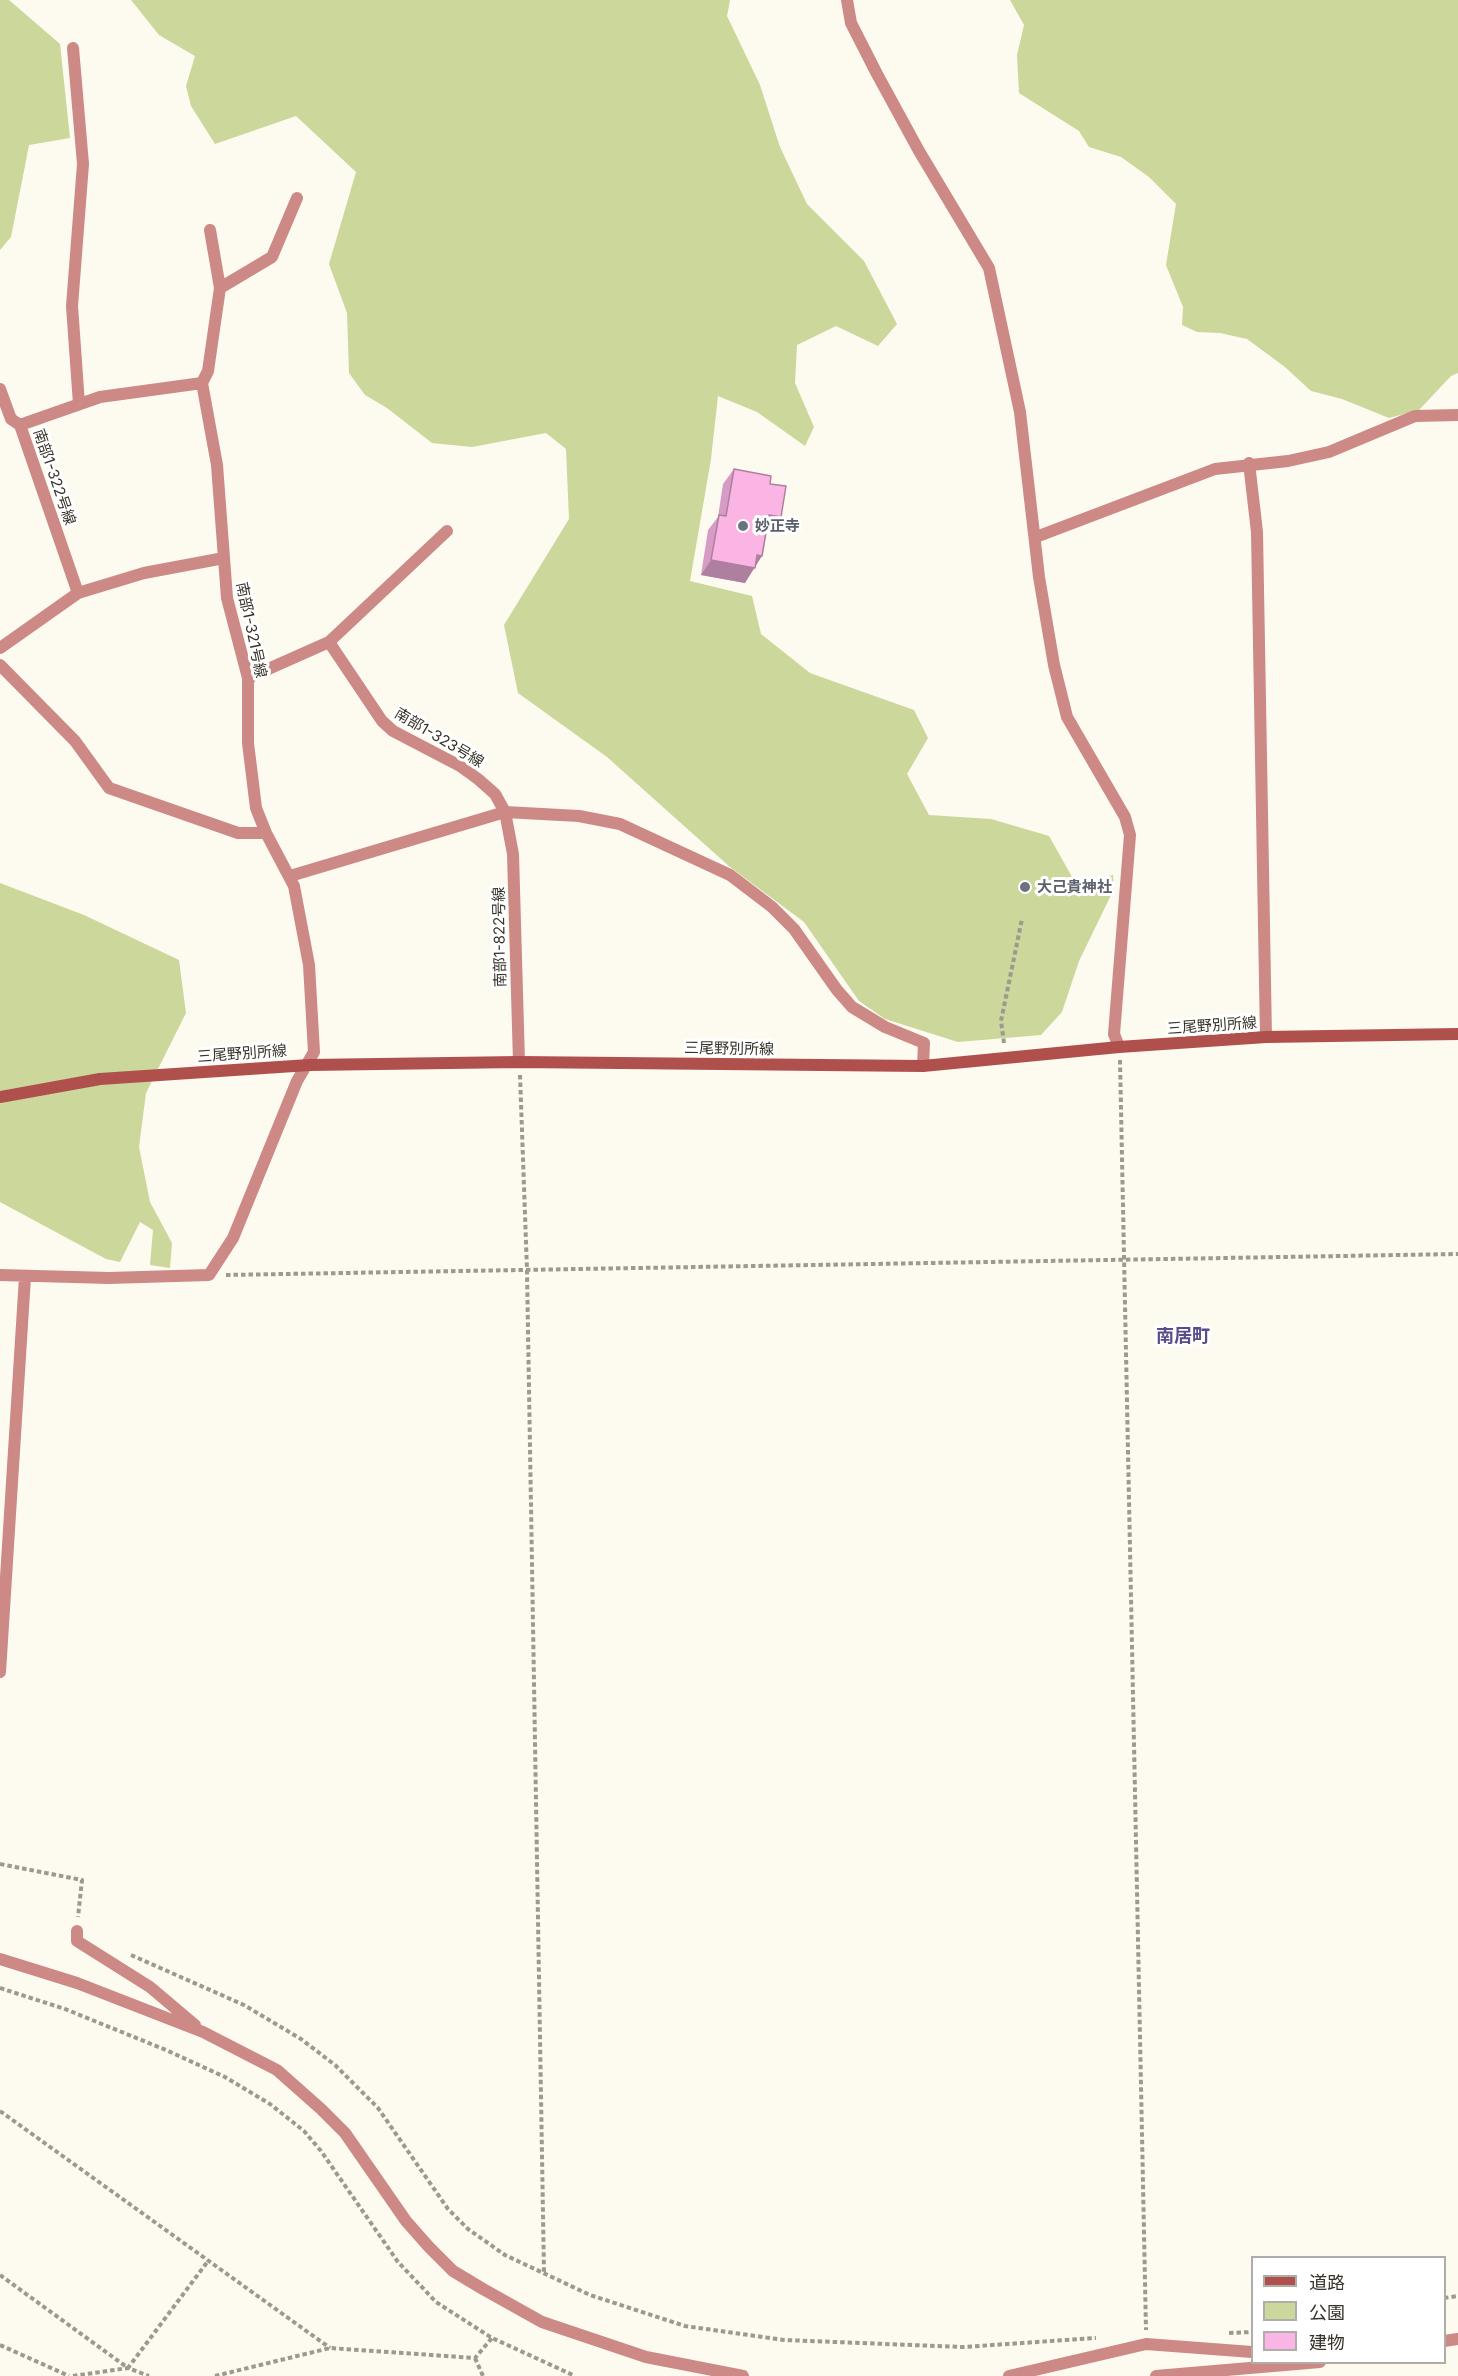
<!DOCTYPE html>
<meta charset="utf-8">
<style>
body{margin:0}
#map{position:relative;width:1458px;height:2376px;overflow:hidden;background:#fdfaef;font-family:Inter,"Noto Sans JP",sans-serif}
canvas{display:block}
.legend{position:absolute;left:1251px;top:2256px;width:195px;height:108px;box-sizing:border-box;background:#fff;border:2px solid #afada9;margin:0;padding:8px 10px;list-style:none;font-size:18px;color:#363328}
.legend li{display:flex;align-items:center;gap:12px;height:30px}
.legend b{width:30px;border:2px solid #afada9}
</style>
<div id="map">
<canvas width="1458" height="2376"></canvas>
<ul class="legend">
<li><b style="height:8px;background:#af504d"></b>道路</li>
<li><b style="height:16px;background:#ccd79b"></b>公園</li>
<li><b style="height:16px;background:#fab5e5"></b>建物</li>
</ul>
</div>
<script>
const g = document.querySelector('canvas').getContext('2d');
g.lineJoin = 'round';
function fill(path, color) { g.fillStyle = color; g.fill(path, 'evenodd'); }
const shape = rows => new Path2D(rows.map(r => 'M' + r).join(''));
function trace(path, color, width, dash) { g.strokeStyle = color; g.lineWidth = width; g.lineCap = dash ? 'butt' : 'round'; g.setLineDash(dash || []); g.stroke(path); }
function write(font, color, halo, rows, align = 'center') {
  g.font = font + ' Inter,"Noto Sans JP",sans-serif'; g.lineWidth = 6; g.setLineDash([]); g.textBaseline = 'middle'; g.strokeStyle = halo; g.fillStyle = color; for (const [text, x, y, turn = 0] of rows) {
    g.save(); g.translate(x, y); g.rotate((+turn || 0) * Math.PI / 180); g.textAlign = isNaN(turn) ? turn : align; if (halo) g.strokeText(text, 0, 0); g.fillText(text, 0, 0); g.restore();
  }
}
const green = shape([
 [0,0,9,0,60,44,70,138,29,145,11,237,0,250],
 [131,0,730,0,727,16,760,85,780,147,807,204,864,261,897,324,878,346,836,326,797,345,795,383,814,427,805,446,757,412,718,396,711,459,690,581,752,596,761,634,810,673,914,710,928,738,907,774,929,815,991,819,1049,836,1076,884,1113,875,1114,889,1079,961,1062,1012,1041,1035,958,1042,885,1019,859,1001,804,922,730,867,607,757,518,693,504,625,569,519,566,449,546,433,472,447,432,443,387,408,365,395,349,373,347,313,329,264,356,172,296,116,215,144,191,106,186,86,195,56,159,35],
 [1010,0,1458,0,1458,373,1451,376,1419,410,1389,418,1342,399,1311,391,1285,367,1247,339,1220,333,1197,332,1182,325,1183,307,1166,265,1176,204,1149,177,1121,157,1089,147,1079,131,1019,93,1017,55,1024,25],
 [0,883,84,915,179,960,186,1013,146,1093,139,1147,150,1202,172,1243,170,1268,150,1265,153,1230,140,1222,120,1262,106,1259,0,1202]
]);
const path = shape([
 [1004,1043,1001,1021,1022,919],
 [1120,1060,1146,2330],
 [520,1075,527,1270,544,2273],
 [226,1275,1458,1254],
 [0,1864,82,1880,78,1917],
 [131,1955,244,2005,301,2039,335,2065,378,2108,448,2209,468,2229,505,2255,590,2295,685,2326,784,2340,963,2347,1096,2338],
 [0,1988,65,2009,166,2050,225,2077,270,2104,304,2131,321,2151,398,2262,436,2302,492,2338,575,2376],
 [0,2111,330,2348],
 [0,2275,128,2368,208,2261],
 [1444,2298,1458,2296],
 [1229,2333,1252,2332],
 [0,2345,69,2376],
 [475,2358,483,2376],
 [73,2376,128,2368,149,2376],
 [215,2376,330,2348,475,2358,492,2338]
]);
const street = shape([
 [847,0,851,23,877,74,919,151,989,268,1020,412,1039,577,1054,665,1067,717,1125,817,1130,835,1114,1034,1119,1047],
 [73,48,83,164,72,306,79,404],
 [220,288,272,257,297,198],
 [0,389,11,419,20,425],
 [1249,463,1257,532,1266,1037],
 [1036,537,1215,469,1288,461,1329,452,1415,416,1458,415],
 [78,593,144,573,224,558],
 [329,642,382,721,393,731,460,766,478,779,495,794,505,812,513,854,519,1062],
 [0,648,78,593,20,425,100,397,202,383],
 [0,665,75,741,109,788,238,833,266,833],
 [248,678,329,642,447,531],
 [290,876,505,812,579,816,620,824,730,875,772,907,794,929,837,990,852,1007,885,1027,924,1043,923,1066],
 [0,1275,109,1278,209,1275,233,1238,297,1081,314,1052,309,965,294,886,266,833,256,808,248,743,248,678,227,598,217,465,202,383,208,371,220,288,210,230],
 [0,1672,25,1277],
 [77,1931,77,1941,150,1987,195,2025],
 [0,1959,77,1983,203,2032,277,2070,321,2109,345,2133,406,2221,429,2247,453,2271,483,2289,542,2322,646,2357,743,2376],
 [1444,2341,1458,2339],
 [1009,2376,1146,2344,1252,2352],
 [1156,2376,1320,2362]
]);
const secondary = shape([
 [0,1097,100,1079,309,1065,519,1062,923,1066,1119,1047,1266,1037,1458,1034]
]);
const wall = shape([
 [734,469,770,484,781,517,770,532,766,531,745,583,701,575,708,530,718,517,723,484]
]);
const shadedWall = shape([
 [769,515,781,517,770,532,758,530],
 [757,555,762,556,745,583,701,575,711,560]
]);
const building = shape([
 [734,469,771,476,770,484,786,486,781,517,769,515,762,556,757,555,755,568,711,560,719,515,726,516,734,469]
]);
const markers = [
 [743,526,6,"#6b7280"],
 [1025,887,6,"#6b7280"]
];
const streetNames = [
 ["南部1-322号線",54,477,71],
 ["南部1-321号線",251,630,78],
 ["南部1-323号線",439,738,31],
 ["南部1-822号線",500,937,-91],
 ["三尾野別所線",1212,1026,-4],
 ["三尾野別所線",729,1049,1],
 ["三尾野別所線",242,1054,-4]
];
const worshipNames = [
 ["妙正寺",755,526],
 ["大己貴神社",1037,887]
];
const quarterNames = [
 ["南居町",1183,1337]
];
fill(green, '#ccd79b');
trace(path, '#9c998e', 4, [4.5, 3]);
trace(street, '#cc8985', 12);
trace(secondary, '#af504d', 12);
fill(wall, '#d79cc5');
fill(shadedWall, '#af7fa0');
fill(building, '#fab5e5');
trace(building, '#af7fa0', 1.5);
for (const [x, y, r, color] of markers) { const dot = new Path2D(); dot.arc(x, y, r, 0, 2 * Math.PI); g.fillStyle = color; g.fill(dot); trace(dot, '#fff', 2); }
write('15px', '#363328', '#fff', streetNames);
write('bold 15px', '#5b616d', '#fff', worshipNames, 'left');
write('bold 18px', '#5a4b8a', '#fff', quarterNames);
</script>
